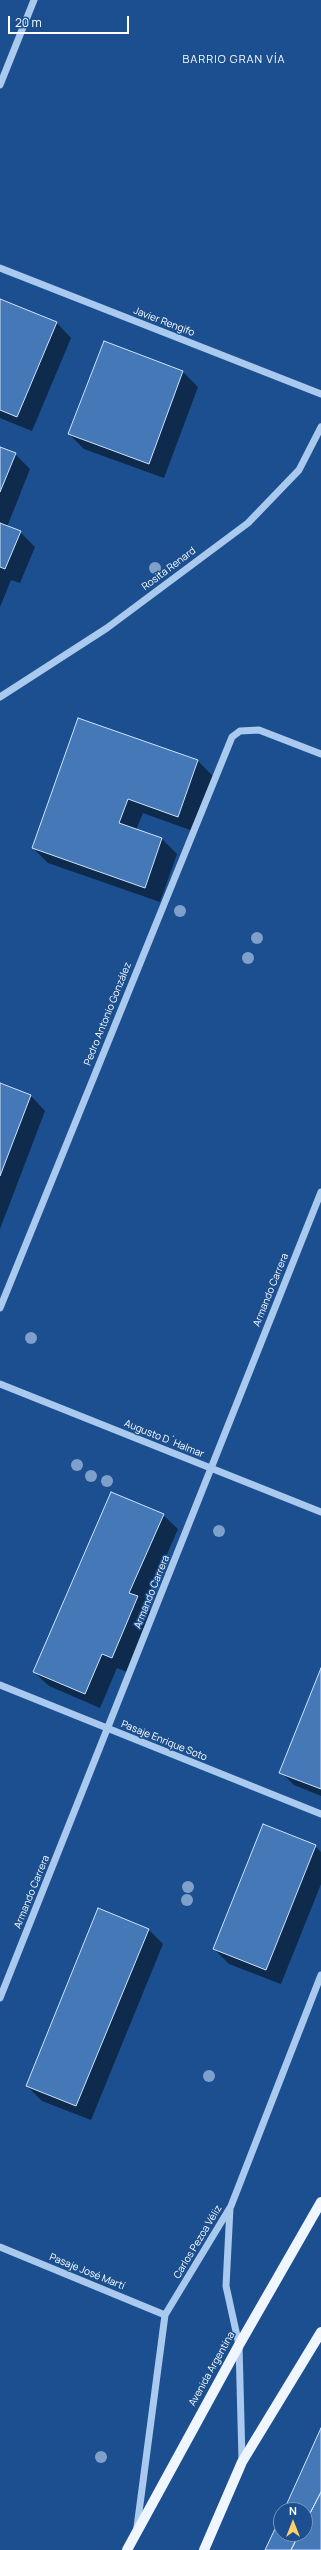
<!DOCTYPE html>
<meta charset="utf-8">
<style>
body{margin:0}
#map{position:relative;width:321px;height:2550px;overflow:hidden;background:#1b4f8f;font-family:Manrope,sans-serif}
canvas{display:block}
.north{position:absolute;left:273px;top:2502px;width:40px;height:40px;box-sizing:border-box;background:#1b4f8f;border:1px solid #7695bc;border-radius:50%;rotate:0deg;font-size:11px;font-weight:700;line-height:16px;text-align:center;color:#fff}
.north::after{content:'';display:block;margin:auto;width:14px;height:18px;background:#ffd166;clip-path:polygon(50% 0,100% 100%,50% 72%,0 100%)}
.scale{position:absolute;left:8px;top:16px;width:121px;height:18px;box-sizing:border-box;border:2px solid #fff;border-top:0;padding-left:5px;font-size:12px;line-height:14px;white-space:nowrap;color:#fff;-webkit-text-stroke:3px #1b4f8f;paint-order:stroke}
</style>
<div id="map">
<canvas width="321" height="2550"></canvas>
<div class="north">N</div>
<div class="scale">20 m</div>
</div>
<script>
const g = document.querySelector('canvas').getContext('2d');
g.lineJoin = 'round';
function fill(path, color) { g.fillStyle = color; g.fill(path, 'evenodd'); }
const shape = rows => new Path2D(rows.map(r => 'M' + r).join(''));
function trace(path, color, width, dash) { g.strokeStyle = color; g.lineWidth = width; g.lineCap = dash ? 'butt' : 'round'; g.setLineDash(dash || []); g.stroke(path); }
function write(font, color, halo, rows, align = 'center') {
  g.font = font + ' Manrope,sans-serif'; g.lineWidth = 3; g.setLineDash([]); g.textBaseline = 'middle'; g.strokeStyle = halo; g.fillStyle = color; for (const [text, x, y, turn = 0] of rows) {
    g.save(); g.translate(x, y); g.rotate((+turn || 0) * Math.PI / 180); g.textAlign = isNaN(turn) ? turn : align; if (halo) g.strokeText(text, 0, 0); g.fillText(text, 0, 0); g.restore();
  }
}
const shadow = shape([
 [0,300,57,323,71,338,32,431,0,418],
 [104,343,183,372,198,387,164,478,84,449,69,434],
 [0,448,15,454,30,469,7,527,20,532,35,547,20,583,11,580,0,607],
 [78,719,198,761,213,776,193,831,143,813,136,830,162,839,177,854,160,902,48,863,33,848],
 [0,1084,31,1096,45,1111,0,1229],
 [163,1515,178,1529,145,1605,152,1612,127,1672,117,1668,100,1708,49,1686,34,1672],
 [321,1671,321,1796,294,1785,281,1772],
 [315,1846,321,1852,321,1884,281,1984,229,1964,214,1949],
 [148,1929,163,1944,91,2120,42,2101,27,2086]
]);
const building = shape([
 [0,299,57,322,17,417,0,410,0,299],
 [104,341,183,371,149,464,68,434,104,341],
 [0,447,16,453,0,492,0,447],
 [0,523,21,531,5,569,0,567,0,523],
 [78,718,198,760,178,817,128,799,119,823,162,838,145,888,32,848,78,718],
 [0,1083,31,1095,0,1176,0,1083],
 [111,1492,164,1514,129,1593,138,1596,112,1658,102,1654,85,1694,33,1672,111,1492],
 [321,1668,321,1789,279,1773,321,1668],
 [263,1824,316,1845,266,1970,213,1949,263,1824],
 [98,1908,149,1929,76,2106,26,2086,98,1908],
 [321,2428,321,2492,305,2523,305,2510,284,2510,321,2428],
 [321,2492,321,2550,291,2550,299,2534,305,2534,305,2523,321,2492],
 [281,2516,281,2534,299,2534,291,2550,265,2550,281,2516]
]);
const minor = shape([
 [0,85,34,0],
 [0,268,321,394],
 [0,697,107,628,248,523,299,470,321,427],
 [0,1308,232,737,240,731,259,730,321,754],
 [0,1384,321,1512],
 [0,1685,321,1814],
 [0,1998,321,1192],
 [230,2208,226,2286,239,2345,242,2460],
 [0,2247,165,2315],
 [137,2527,165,2315,231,2206,321,1975]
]);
const major = shape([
 [127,2550,239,2345,321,2202],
 [204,2550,242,2462,321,2332]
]);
const trees = [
 [155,568],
 [180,911],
 [257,938],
 [248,958],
 [31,1338],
 [77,1465],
 [91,1476],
 [107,1481],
 [219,1531],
 [188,1887],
 [187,1900],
 [209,2076],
 [101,2457]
];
const streetNames = [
 ["Javier Rengifo",164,322,21],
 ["Rosita Renard",169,569,-37],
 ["Pedro Antonio González",108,1014,-68],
 ["Armando Carrera",271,1290,-68],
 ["Augusto D´Halmar",164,1439,22],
 ["Armando Carrera",152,1592,-68],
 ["Pasaje Enrique Soto",164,1741,22],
 ["Armando Carrera",32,1892,-68],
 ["Carlos Pezoa Véliz",198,2242,-59],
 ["Pasaje José Martí",87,2272,22],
 ["Avenida Argentina",212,2369,-61]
];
const neighbourhoodNames = [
 ["BARRIO GRAN VÍA",234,60]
];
fill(shadow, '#0007');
fill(building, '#4478b7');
trace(building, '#cfe3fa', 1);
trace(minor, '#a9c9ee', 7);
trace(major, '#f0f6ff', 10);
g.fillStyle = '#7ea0ca';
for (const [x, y] of trees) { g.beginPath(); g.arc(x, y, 6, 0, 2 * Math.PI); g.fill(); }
write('10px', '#fff', '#1b4f8f', streetNames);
g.letterSpacing = '1px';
write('11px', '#fff', '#1b4f8f', neighbourhoodNames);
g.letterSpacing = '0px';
</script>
